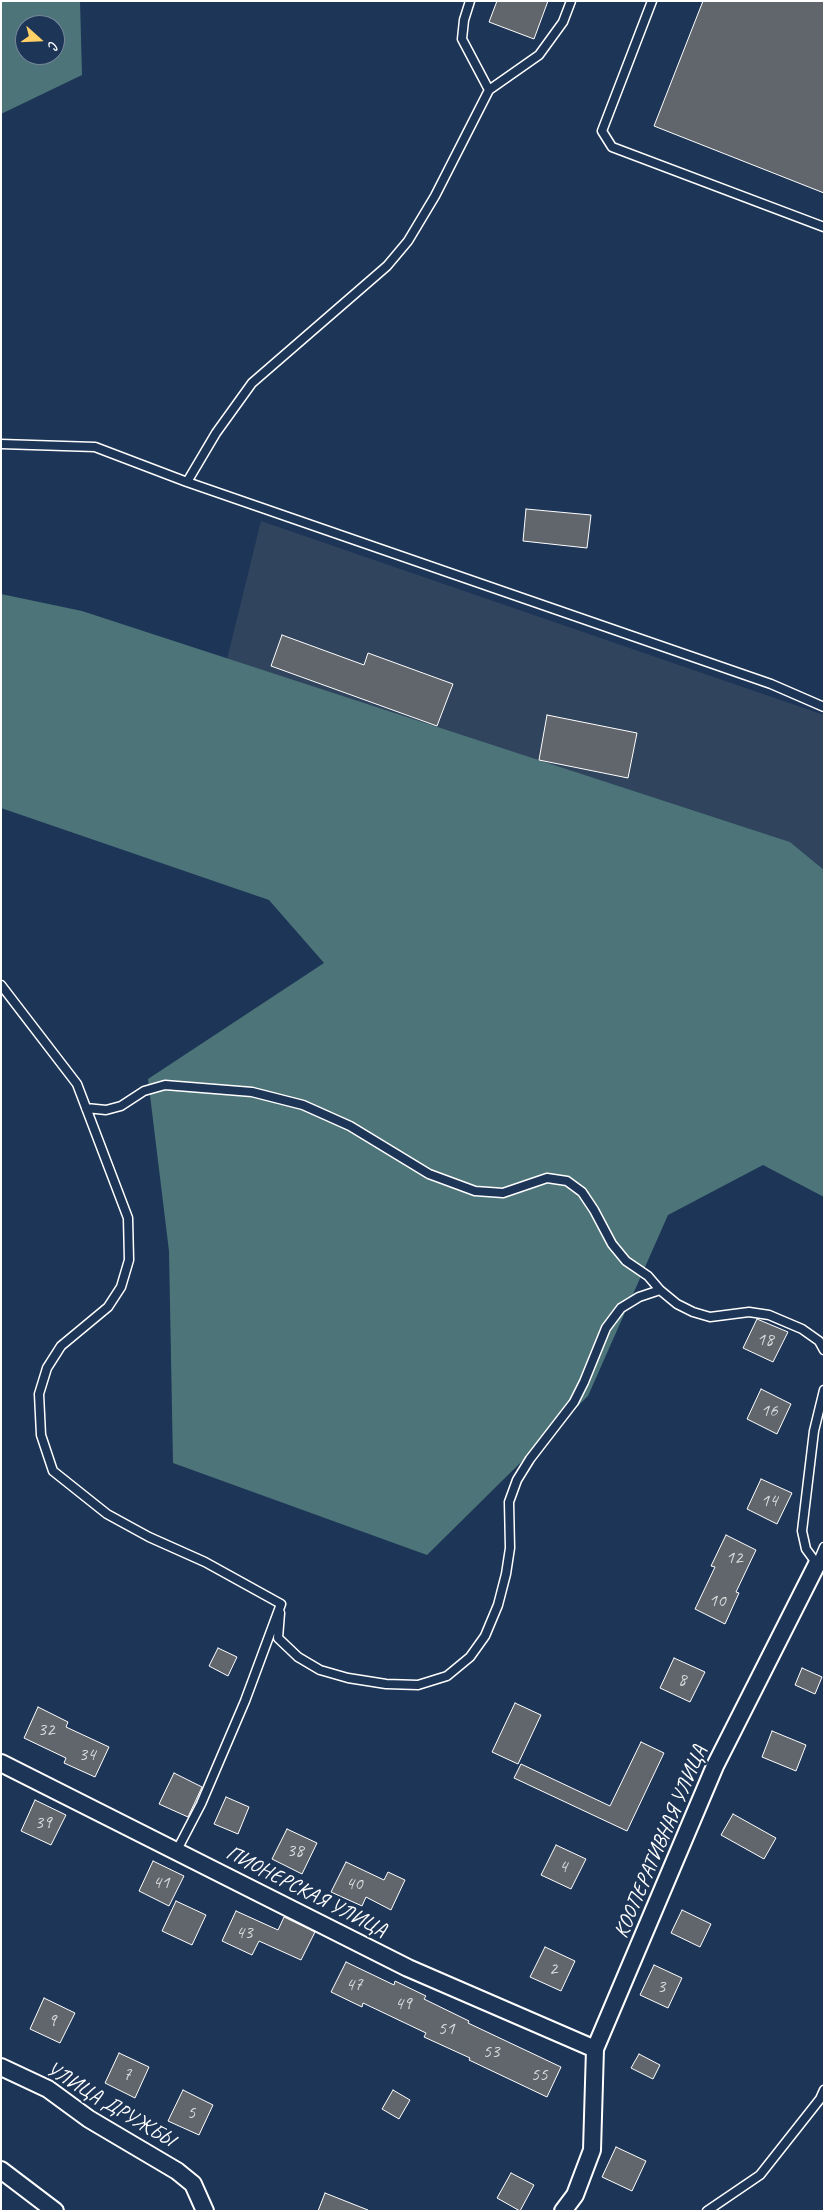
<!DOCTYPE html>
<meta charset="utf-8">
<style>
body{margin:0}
#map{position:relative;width:825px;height:2212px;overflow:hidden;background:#1d3557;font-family:Caveat,sans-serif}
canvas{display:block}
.frame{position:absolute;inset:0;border:2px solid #fff;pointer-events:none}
.north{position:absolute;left:15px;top:15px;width:50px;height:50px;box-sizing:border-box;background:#1d3557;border:1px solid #77869a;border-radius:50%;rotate:110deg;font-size:14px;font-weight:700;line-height:20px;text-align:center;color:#fff}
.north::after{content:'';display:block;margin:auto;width:18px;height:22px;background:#ffd166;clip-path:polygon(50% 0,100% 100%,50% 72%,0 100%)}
</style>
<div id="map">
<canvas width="825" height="2212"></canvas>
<div class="frame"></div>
<div class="north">С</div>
</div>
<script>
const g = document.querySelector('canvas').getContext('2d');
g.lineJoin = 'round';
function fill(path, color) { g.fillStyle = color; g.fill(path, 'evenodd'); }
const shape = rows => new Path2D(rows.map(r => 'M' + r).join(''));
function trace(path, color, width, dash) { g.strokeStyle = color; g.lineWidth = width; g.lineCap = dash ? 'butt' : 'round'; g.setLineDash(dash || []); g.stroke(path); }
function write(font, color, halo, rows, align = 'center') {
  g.font = font + ' Caveat,sans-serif'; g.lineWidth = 4.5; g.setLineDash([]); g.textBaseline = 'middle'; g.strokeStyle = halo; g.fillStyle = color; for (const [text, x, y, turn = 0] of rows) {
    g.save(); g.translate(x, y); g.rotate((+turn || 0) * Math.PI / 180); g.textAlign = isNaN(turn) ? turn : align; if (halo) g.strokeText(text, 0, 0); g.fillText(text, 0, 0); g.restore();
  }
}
const built = shape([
 [261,521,824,715,824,870,790,842,227,659]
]);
const green = shape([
 [1,1,80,1,82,75,1,114],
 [25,25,55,25,55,55,25,55],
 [1,594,82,611,790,842,824,870,824,1197,763,1165,668,1215,588,1396,427,1555,173,1463,169,1251,148,1079,324,963,269,900,1,808]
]);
const building = shape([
 [497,1,548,1,534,39,489,22,497,1],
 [703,1,824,1,824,193,654,126,703,1],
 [526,509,591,515,587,548,523,541,526,509],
 [282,635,364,665,368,653,453,684,437,726,271,666,282,635],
 [547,715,637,733,628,778,539,760,547,715],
 [757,1319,788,1332,773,1362,743,1348,757,1319],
 [761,1389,791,1404,777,1434,747,1419,761,1389],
 [761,1479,792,1493,777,1524,747,1509,761,1479],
 [726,1535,756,1550,736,1592,739,1593,725,1624,695,1609,715,1567,711,1566,726,1535],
 [218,1648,237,1657,228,1676,209,1666,218,1648],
 [674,1658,705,1672,690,1702,660,1688,674,1658],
 [802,1668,822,1677,815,1694,795,1685,802,1668],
 [515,1703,541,1715,518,1764,492,1752,515,1703],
 [38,1707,68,1722,66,1727,109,1747,95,1777,64,1763,66,1758,24,1738,38,1707],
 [772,1731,806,1745,796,1771,762,1757,772,1731],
 [641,1742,664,1753,627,1831,514,1778,521,1764,610,1806,641,1742],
 [174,1773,202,1787,188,1817,159,1804,174,1773],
 [226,1797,249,1807,238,1834,214,1824,226,1797],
 [35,1800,66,1815,51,1845,21,1831,35,1800],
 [733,1814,776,1838,764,1859,721,1835,733,1814],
 [287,1829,317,1843,302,1874,272,1859,287,1829],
 [556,1845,586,1859,571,1889,541,1875,556,1845],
 [153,1861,184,1876,169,1906,139,1891,153,1861],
 [346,1862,384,1880,388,1872,405,1880,391,1910,366,1897,362,1906,331,1892,346,1862],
 [176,1901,206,1915,192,1945,162,1931,176,1901],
 [682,1910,711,1924,700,1947,671,1933,682,1910],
 [236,1911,278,1930,284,1917,315,1932,301,1960,259,1941,252,1955,222,1941,236,1911],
 [545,1947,575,1961,561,1991,530,1977,545,1947],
 [346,1962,394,1985,395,1981,426,1996,424,1999,469,2021,468,2023,561,2067,547,2097,469,2060,470,2058,424,2037,426,2033,363,2003,362,2007,331,1992,346,1962],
 [654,1965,682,1978,668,2008,640,1995,654,1965],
 [44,1998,75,2013,60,2043,30,2029,44,1998],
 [119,2053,149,2067,135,2098,105,2083,119,2053],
 [639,2054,660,2065,653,2079,631,2068,639,2054],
 [183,2090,213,2105,199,2135,168,2121,183,2090],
 [393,2090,410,2100,399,2119,382,2109,393,2090],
 [616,2147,646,2161,632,2191,602,2177,616,2147],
 [511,2173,534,2185,520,2211,497,2198,511,2173],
 [325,2193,368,2210,368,2211,318,2211,325,2193]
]);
const lane = shape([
 [470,1,464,20,462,39,489,90],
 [652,1,602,131,612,147,824,227],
 [1,444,95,447,187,482,771,684,824,707],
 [187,482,216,433,252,383,387,266,408,241,435,196,489,90,539,55,563,22,571,1],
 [1,985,77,1084,128,1218,129,1260,121,1287,108,1307,61,1346,47,1368,39,1394,41,1435,53,1471,107,1514,149,1537,205,1562,281,1604,245,1701,201,1804,177,1850],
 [86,1108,106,1110,121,1106,144,1091,165,1085,252,1092,303,1105,350,1126,429,1174,475,1191,503,1193,547,1178,567,1181,582,1192,594,1210,612,1244,626,1261,648,1276,660,1290,677,1304,693,1312,710,1317,749,1312,769,1315,802,1329,819,1341,824,1350],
 [817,1564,806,1549,802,1531,814,1431,824,1390],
 [817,1564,824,1547],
 [280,1613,278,1638,298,1657,320,1670,348,1678,386,1684,418,1685,447,1676,470,1657,485,1636,498,1605,506,1574,510,1548,509,1502,517,1480,530,1459,574,1402,584,1382,606,1328,621,1308,639,1297,660,1290],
 [707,2211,760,2175,820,2099,824,2090]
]);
const street = shape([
 [1,1763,408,1968,595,2049],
 [1,2067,48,2089,89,2119,177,2171,193,2184,205,2211],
 [1,2170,55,2211],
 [563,2211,575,2195,592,2150,595,2049,715,1766,817,1564]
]);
const numberNames = [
 ["18",765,1340],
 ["16",769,1411],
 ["14",769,1501],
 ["12",734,1558],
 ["10",717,1601],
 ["8",682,1680],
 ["32",46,1730],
 ["34",87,1755],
 ["39",43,1823],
 ["38",295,1851],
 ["4",563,1867],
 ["41",161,1883],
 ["40",354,1884],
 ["43",244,1933],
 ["2",553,1969],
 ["47",354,1985],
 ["3",661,1987],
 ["49",403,2004],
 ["9",52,2021],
 ["51",446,2029],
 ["53",491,2052],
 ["7",127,2075],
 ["55",539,2075],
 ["5",191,2113]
];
const streetNames = [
 ["КООПЕРАТИВНАЯ УЛИЦА",661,1842,-67],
 ["ПИОНЕРСКАЯ УЛИЦА",306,1892,27],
 ["УЛИЦА ДРУЖБЫ",110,2105,31]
];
fill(built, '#31445d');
fill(green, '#4d7579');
fill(building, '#61666c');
trace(building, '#fff', 1);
trace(lane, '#fff', 11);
trace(street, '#fff', 20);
trace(lane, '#1d3557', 8);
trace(street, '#1d3557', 16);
write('19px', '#d8d9da', null, numberNames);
write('21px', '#fff', '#1d3557', streetNames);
</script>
